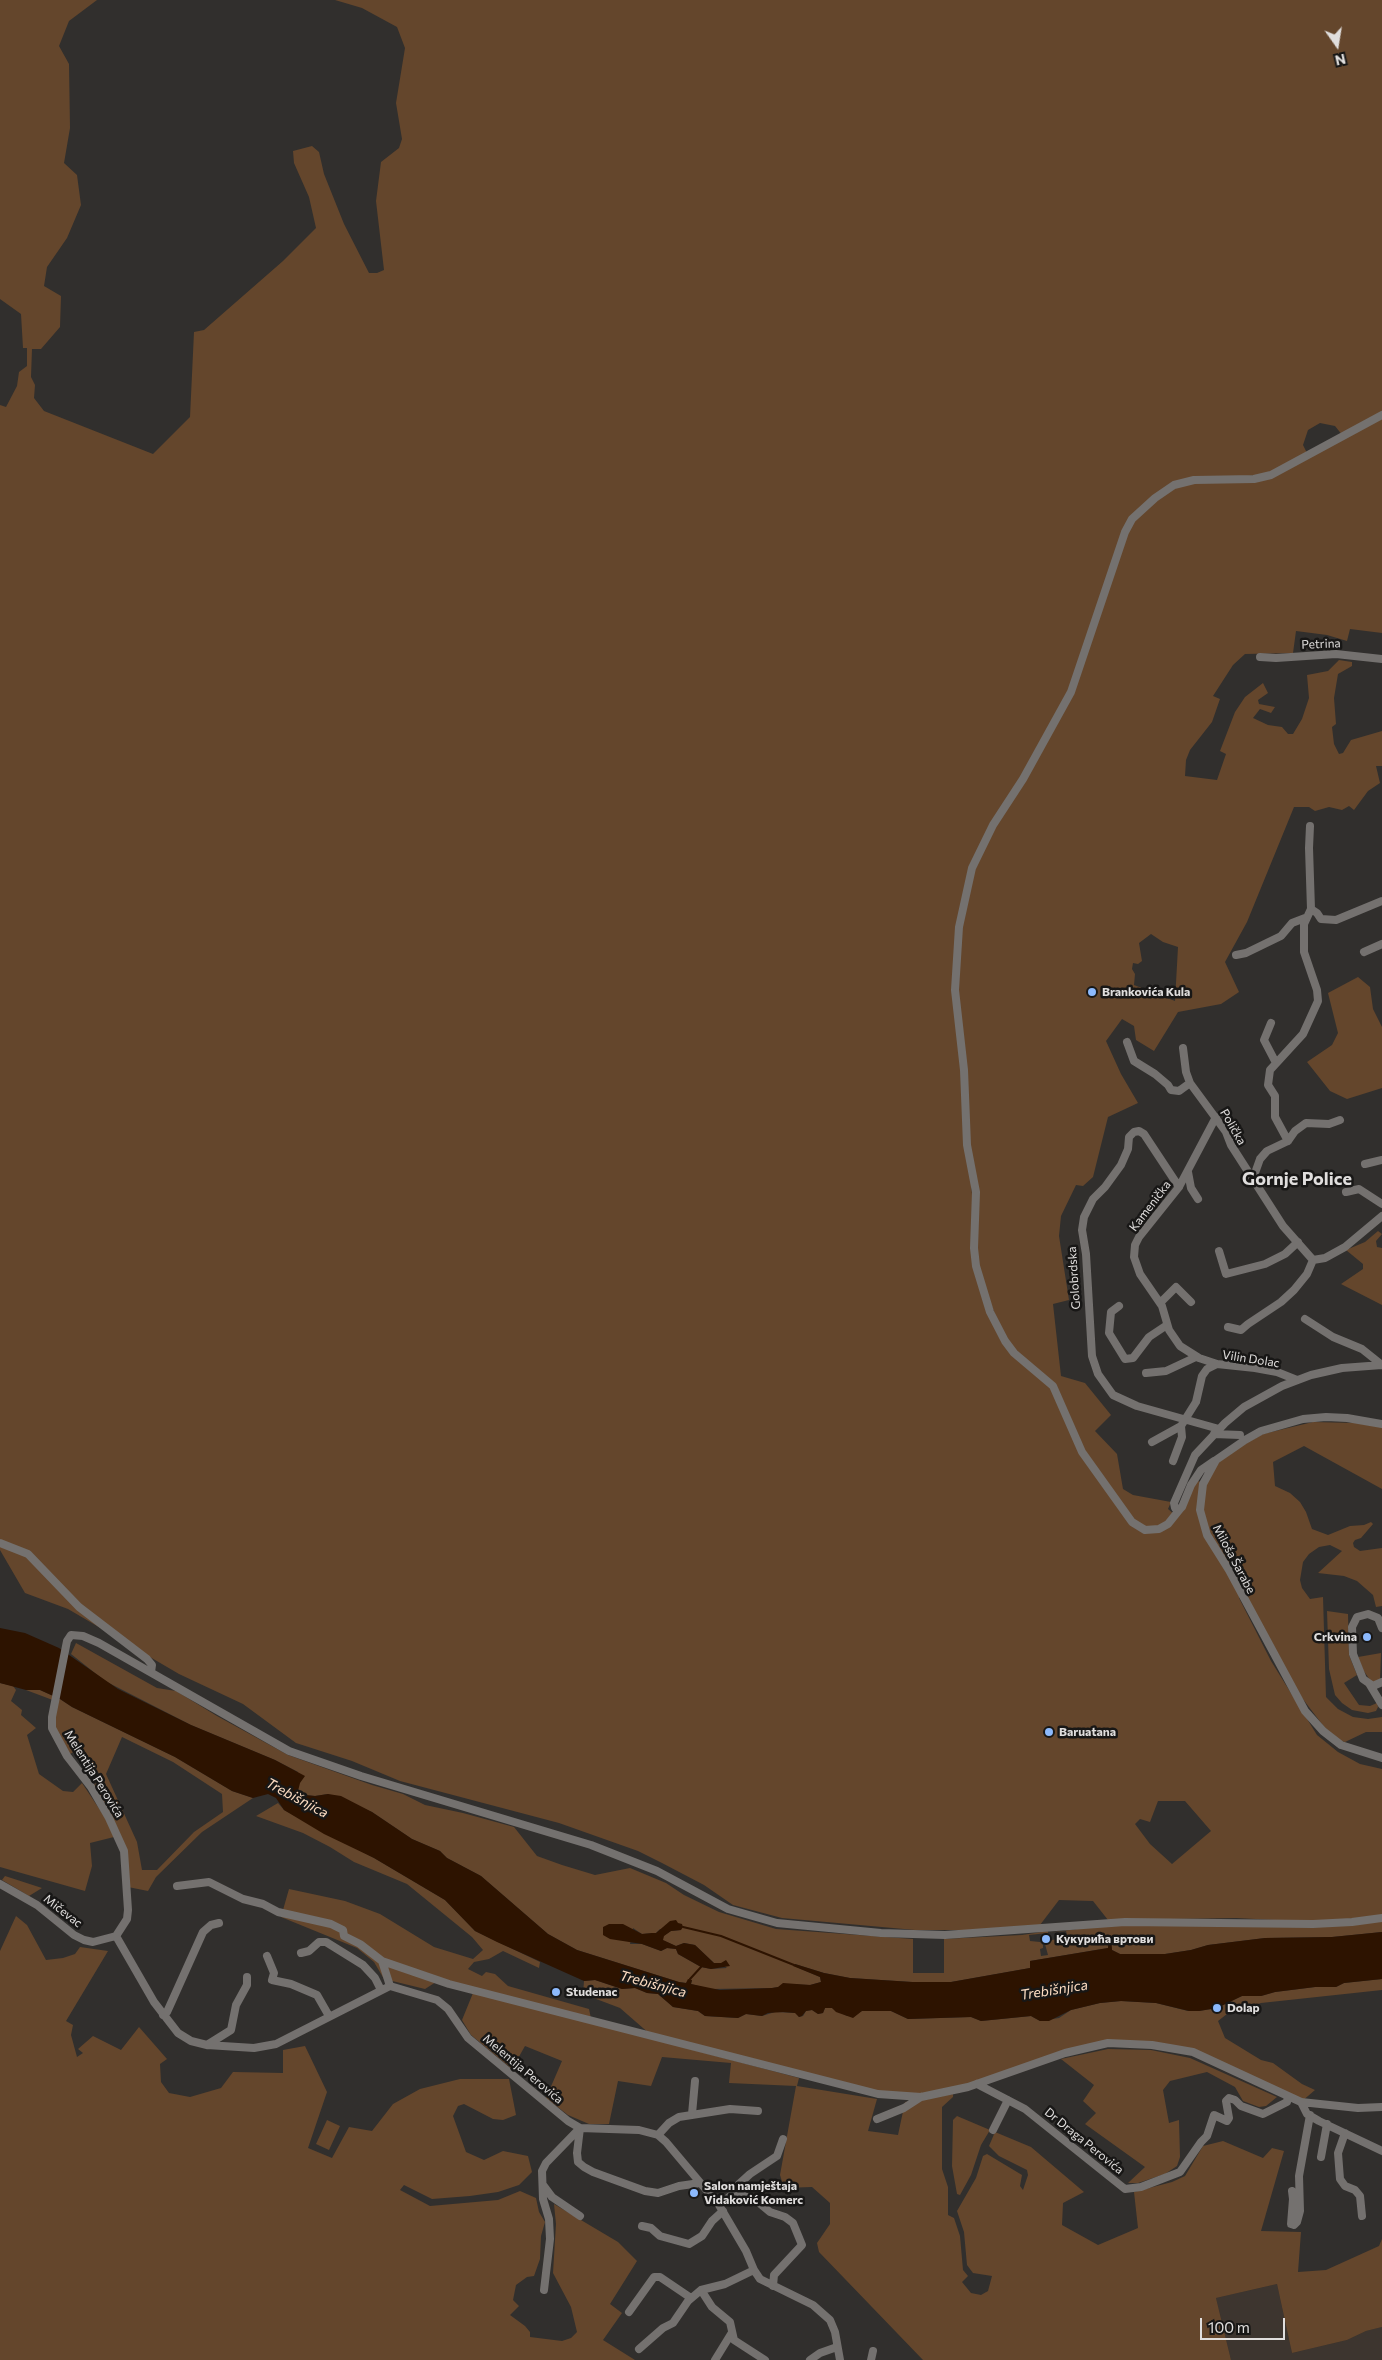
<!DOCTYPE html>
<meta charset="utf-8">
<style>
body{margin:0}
#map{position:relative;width:1382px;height:2360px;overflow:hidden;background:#312f2d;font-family:Commissioner,sans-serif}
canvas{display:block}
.north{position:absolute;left:1312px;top:20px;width:50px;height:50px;-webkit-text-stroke:4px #181716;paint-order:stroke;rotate:167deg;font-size:14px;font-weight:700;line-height:20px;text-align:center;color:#e0dedd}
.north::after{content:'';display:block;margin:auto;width:18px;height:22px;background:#e0dedd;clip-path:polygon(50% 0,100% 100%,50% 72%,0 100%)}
.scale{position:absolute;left:1200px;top:2318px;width:85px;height:22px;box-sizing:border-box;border:2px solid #e0dedd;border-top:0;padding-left:6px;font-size:15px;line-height:18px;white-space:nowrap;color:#e0dedd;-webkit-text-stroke:4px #181716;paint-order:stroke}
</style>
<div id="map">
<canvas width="1382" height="2360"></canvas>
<div class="north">N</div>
<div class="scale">100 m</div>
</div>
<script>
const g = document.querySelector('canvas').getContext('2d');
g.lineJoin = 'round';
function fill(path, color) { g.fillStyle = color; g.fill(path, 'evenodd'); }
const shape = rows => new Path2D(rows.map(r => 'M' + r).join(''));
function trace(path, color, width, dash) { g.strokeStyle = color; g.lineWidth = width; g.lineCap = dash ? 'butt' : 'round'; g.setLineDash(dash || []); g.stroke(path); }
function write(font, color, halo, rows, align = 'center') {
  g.font = font + ' Commissioner,sans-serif'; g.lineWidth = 5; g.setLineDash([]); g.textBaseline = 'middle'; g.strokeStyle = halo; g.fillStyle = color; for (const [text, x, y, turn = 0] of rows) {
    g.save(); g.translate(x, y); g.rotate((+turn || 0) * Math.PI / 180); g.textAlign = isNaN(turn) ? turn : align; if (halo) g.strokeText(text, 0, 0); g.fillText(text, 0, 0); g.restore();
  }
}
const built = shape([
 [1277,2284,1292,2353,1347,2340,1366,2331,1382,2327,1382,2360,1231,2360,1216,2298]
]);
const green = shape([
 [0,0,97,0,69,21,59,46,69,64,70,128,64,163,77,175,81,205,67,238,47,267,44,286,61,296,60,327,41,349,32,349,31,377,35,385,34,398,44,411,153,454,190,417,194,332,204,330,283,261,316,228,309,197,294,163,293,151,312,146,319,152,324,174,344,224,369,273,377,273,384,270,376,201,381,162,399,148,402,139,396,103,405,48,397,27,362,8,335,0,1382,0,1382,414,1343,436,1335,426,1320,423,1308,430,1303,445,1308,455,1270,474,1183,482,1131,519,1070,691,971,868,954,968,972,1169,976,1266,1004,1342,1052,1386,1073,1436,1138,1528,1164,1530,1195,1480,1201,1482,1198,1503,1214,1467,1230,1452,1263,1434,1313,1422,1356,1423,1382,1427,1382,1489,1304,1446,1273,1462,1275,1486,1290,1493,1300,1502,1306,1512,1312,1529,1328,1535,1350,1526,1364,1525,1371,1522,1373,1524,1361,1538,1355,1540,1353,1543,1354,1547,1360,1551,1382,1548,1382,1606,1376,1607,1373,1595,1357,1581,1344,1576,1318,1573,1342,1551,1330,1545,1319,1547,1309,1554,1303,1562,1300,1580,1302,1588,1310,1599,1323,1597,1326,1697,1338,1709,1353,1717,1368,1719,1382,1717,1382,1732,1366,1732,1345,1742,1341,1741,1325,1728,1296,1690,1244,1592,1239,1598,1271,1661,1317,1735,1338,1752,1360,1764,1382,1769,1382,1916,1313,1922,1236,1918,1108,1920,1093,1901,1059,1900,1040,1925,969,1930,915,1930,782,1918,733,1905,704,1885,662,1863,638,1851,559,1823,400,1781,352,1761,296,1743,243,1704,179,1674,68,1609,25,1593,0,1550,0,405,6,407,17,386,19,372,27,366,27,348,23,348,21,314,0,299],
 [1158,1801,1185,1801,1211,1831,1172,1864,1150,1844,1135,1824,1140,1819,1150,1822],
 [1382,416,1382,633,1350,629,1347,641,1327,635,1296,631,1293,653,1245,654,1233,665,1213,696,1220,699,1212,722,1190,750,1186,760,1185,776,1217,780,1226,754,1220,751,1235,712,1245,697,1263,683,1268,693,1258,700,1259,704,1275,707,1271,713,1260,709,1253,718,1268,725,1282,727,1288,734,1293,734,1302,719,1309,698,1307,675,1328,671,1339,660,1352,662,1352,666,1338,674,1334,698,1336,724,1332,727,1334,744,1339,754,1343,753,1351,740,1382,731,1382,766,1376,766,1380,783,1368,791,1354,810,1349,806,1342,810,1329,807,1315,811,1309,807,1294,807,1247,922,1225,962,1239,992,1221,1004,1178,1012,1154,1051,1136,1040,1134,1026,1122,1019,1106,1041,1121,1074,1138,1103,1108,1117,1093,1177,1083,1186,1076,1185,1061,1216,1059,1236,1069,1300,1053,1304,1061,1376,1085,1383,1111,1415,1095,1431,1117,1454,1123,1489,1133,1495,1171,1502,1168,1509,1174,1514,1162,1527,1139,1526,1082,1452,1054,1385,1024,1361,1001,1331,977,1266,956,968,972,868,1072,692,1125,533,1142,509,1184,483,1254,480],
 [1151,934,1163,942,1178,947,1175,1001,1134,985,1135,974,1132,969,1133,963,1138,964,1142,961,1139,943],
 [1358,977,1370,987,1373,1009,1382,1027,1382,1088,1347,1099,1330,1091,1307,1062,1332,1045,1338,1033,1328,993],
 [1378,1231,1382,1234,1376,1241,1377,1247,1382,1248,1382,1305,1341,1284,1363,1269,1363,1264,1346,1250,1365,1242],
 [1327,1611,1348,1614,1349,1655,1357,1675,1344,1683,1359,1705,1370,1706,1377,1703,1378,1707,1376,1711,1368,1713,1352,1710,1342,1703,1335,1695,1329,1669],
 [76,1643,157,1688,176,1691,217,1716,288,1755,372,1785,403,1794,425,1805,463,1813,514,1827,537,1856,562,1865,595,1875,630,1868,666,1883,684,1895,719,1912,776,1929,913,1939,913,1973,944,1973,944,1939,1022,1935,1048,1931,1048,1933,1099,1926,1382,1919,1382,1932,1332,1937,1265,1938,1208,1945,1191,1950,1165,1954,1120,1954,1112,1950,1110,1938,1109,1939,1108,1948,1030,1961,1030,1968,951,1982,912,1982,850,1978,824,1973,795,1964,794,1966,820,1977,821,1982,810,1985,783,1984,779,1987,772,1988,710,1989,691,1984,692,1980,686,1983,679,1982,577,1950,548,1934,481,1876,447,1858,440,1851,412,1839,372,1812,328,1794,315,1796,305,1795,298,1791,298,1772,275,1760,191,1725,105,1681,71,1654],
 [633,1928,642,1934,656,1933,660,1929,681,1930,671,1931,663,1936,662,1940,676,1946,684,1943,695,1945,714,1963,721,1963,727,1968,711,1969,701,1967,678,1954,676,1949,667,1948,661,1951,642,1944,630,1944],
 [1066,1931,1067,1935,1063,1936,1063,1938,1052,1940,1045,1944,1048,1955,1041,1956,1040,1949,1043,1948,1043,1945,1040,1942,1030,1941,1029,1935],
 [1381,1653,1380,1681,1373,1684,1363,1670,1358,1657],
 [0,1683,13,1686,16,1690,11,1701,22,1710,21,1715,36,1728,27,1735,39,1774,63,1791,73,1792,82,1783,106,1819,114,1837,90,1843,92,1866,85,1891,0,1867],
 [26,1690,40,1690,60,1699,72,1707,175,1757,232,1791,253,1798,202,1832,156,1877,148,1891,128,1887,124,1851,91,1787,103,1778,78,1749,67,1756,52,1728,58,1702],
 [122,1737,173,1762,222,1794,223,1812,194,1832,157,1870,142,1870,137,1842,106,1774],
 [278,1803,284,1810,374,1858,445,1900,475,1931,540,1962,539,1968,503,1951,489,1959,474,1962,468,1969,482,1976,486,1972,495,1974,508,1986,589,2009,592,2023,799,2078,797,2086,877,2099,868,2131,898,2135,905,2102,953,2094,953,2097,942,2107,942,2169,948,2187,948,2215,954,2218,960,2236,963,2270,968,2276,962,2282,971,2293,981,2295,988,2291,992,2276,973,2273,967,2265,964,2232,957,2211,976,2178,983,2156,987,2154,1022,2175,1020,2186,1023,2190,1028,2175,1027,2170,999,2156,989,2146,995,2132,1031,2147,1084,2192,1063,2203,1062,2225,1098,2245,1138,2228,1134,2192,1172,2182,1185,2176,1203,2146,1223,2141,1263,2158,1272,2148,1284,2151,1261,2231,1301,2232,1298,2272,1326,2270,1379,2246,1382,2239,1382,2327,1366,2331,1347,2340,1292,2353,1277,2284,1216,2298,1231,2360,923,2360,819,2252,817,2243,830,2224,830,2203,812,2187,784,2188,780,2175,796,2086,729,2083,731,2063,662,2057,651,2086,618,2081,609,2124,589,2124,568,2115,546,2098,562,2061,525,2046,512,2069,471,2035,462,2020,473,1993,436,1982,425,1989,384,1979,374,1962,357,1948,281,1917,289,1889,345,1901,380,1914,434,1947,473,1959,483,1950,472,1937,407,1884,354,1862,330,1847,303,1833,256,1816],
 [5,1876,42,1888,29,1896,2,1880],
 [16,1916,27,1925,46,1960,63,1958,75,1954,80,1947,108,1951,66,2021,73,2025,71,2035,77,2057,83,2053,78,2049,93,2036,121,2050,139,2027,167,2059,160,2064,161,2082,169,2093,190,2097,221,2088,233,2072,283,2073,283,2050,305,2046,327,2092,308,2148,332,2158,349,2127,372,2131,393,2104,420,2089,460,2079,509,2079,516,2115,503,2120,493,2119,464,2104,458,2106,453,2116,466,2152,484,2160,503,2151,528,2156,532,2172,519,2185,498,2192,470,2196,432,2199,404,2185,400,2190,430,2206,498,2200,520,2191,536,2198,539,2212,545,2222,541,2236,540,2259,534,2276,527,2277,516,2285,513,2300,519,2306,510,2315,525,2326,530,2332,530,2337,562,2341,571,2338,577,2332,571,2307,553,2273,556,2224,554,2204,618,2242,637,2261,610,2304,622,2313,603,2340,635,2360,0,2360,0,1951],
 [1382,1979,1382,1990,1261,2003,1227,2014,1218,2021,1225,2038,1261,2060,1273,2063,1302,2084,1315,2090,1301,2102,1193,2052,1108,2043,921,2097,878,2094,651,2035,620,2008,583,1994,584,1981,595,1980,622,1989,635,1988,647,1993,658,1994,673,2007,698,2011,705,2016,738,2018,746,2014,762,2016,775,2012,796,2013,799,2017,803,2016,806,2011,812,2010,818,2014,823,2013,825,2008,832,2008,847,2016,862,2011,891,2011,908,2019,971,2017,981,2021,1031,2016,1040,2021,1059,2018,1071,2010,1100,2003,1121,2001,1156,2003,1188,2011,1199,2011,1217,2008,1242,1996,1261,1996,1275,1992,1315,1987,1336,1987,1344,1983],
 [1108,2049,1151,2050,1190,2058,1277,2097,1266,2106,1259,2107,1243,2101,1235,2087,1207,2072,1170,2081,1163,2090,1169,2123,1179,2120,1180,2157,1177,2166,1165,2174,1138,2183,1128,2183,1145,2167,1085,2124,1096,2113,1083,2101,1094,2085,1061,2059],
 [957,2116,990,2130,981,2145,971,2175,960,2195,957,2194,952,2166,953,2120],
 [327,2120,340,2126,329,2150,316,2144]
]);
const water = shape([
 [0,1628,25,1633,59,1648,118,1689,191,1725,275,1760,305,1776,300,1783,298,1791,305,1795,315,1796,328,1794,341,1796,372,1812,412,1839,440,1851,447,1858,481,1876,548,1934,577,1950,679,1982,686,1983,688,1979,692,1980,691,1984,720,1990,772,1988,778,1987,783,1983,810,1985,821,1982,820,1977,793,1966,795,1964,824,1973,850,1978,912,1982,951,1982,1030,1968,1030,1961,1108,1948,1109,1938,1111,1938,1112,1950,1120,1954,1165,1954,1191,1950,1208,1945,1265,1938,1332,1937,1382,1932,1382,1979,1344,1983,1336,1987,1315,1987,1275,1992,1261,1996,1242,1996,1217,2008,1199,2011,1189,2011,1156,2003,1121,2001,1100,2003,1071,2010,1049,2021,1040,2021,1031,2016,981,2021,971,2017,908,2019,891,2011,862,2011,853,2018,836,2012,832,2008,825,2008,823,2013,818,2014,812,2010,806,2011,802,2016,799,2017,795,2013,783,2012,768,2013,762,2016,746,2014,738,2018,705,2016,698,2011,673,2007,658,1994,647,1993,635,1988,622,1989,595,1980,584,1981,497,1942,475,1931,445,1900,374,1858,324,1834,284,1810,276,1798,268,1794,253,1798,232,1791,175,1757,72,1707,60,1699,40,1690,26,1690,0,1683],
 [676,1920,678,1923,682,1924,683,1927,681,1930,671,1931,664,1936,663,1940,676,1946,684,1943,695,1945,714,1963,721,1963,726,1960,730,1966,711,1969,701,1967,678,1954,676,1949,667,1948,661,1951,642,1944,610,1939,603,1935,603,1927,609,1924,623,1924,642,1934,652,1933,656,1933,670,1921]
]);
const stream = shape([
 [683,1927,721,1936,794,1965],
 [690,1979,701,1967]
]);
const minor = shape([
 [1260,657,1276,658,1336,654,1382,659],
 [1311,909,1317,913,1321,919,1336,920,1382,901],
 [1364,952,1382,944],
 [1236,955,1246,953,1281,936,1292,923,1305,918],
 [1271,1023,1264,1040,1276,1063],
 [1127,1042,1134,1061,1155,1074,1168,1085,1171,1090,1179,1091,1190,1083],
 [1183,1048,1186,1072,1190,1083,1226,1132,1231,1145,1283,1226,1313,1260],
 [1216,1117,1179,1187,1139,1237,1135,1245,1134,1257,1140,1274,1162,1306,1169,1330,1180,1346,1199,1358,1217,1364],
 [1288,1141,1295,1131,1306,1123,1329,1124,1340,1120],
 [1365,1164,1382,1160],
 [1188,1172,1191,1188,1198,1199],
 [1255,1183,1255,1173,1260,1159,1267,1151,1288,1141,1275,1117,1275,1096,1268,1085,1270,1070,1303,1034,1318,1001,1317,990,1304,952,1304,924,1311,909,1309,848,1310,826],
 [1179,1187,1144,1134,1139,1131,1134,1132,1129,1137,1128,1149,1121,1165,1105,1187,1093,1199,1084,1217,1082,1230,1086,1254,1092,1356,1098,1374,1113,1395,1137,1406,1219,1429],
 [1346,1192,1359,1189,1382,1204],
 [1219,1251,1226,1274,1265,1264,1285,1254,1298,1242],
 [1313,1260,1325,1258,1345,1247,1382,1216],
 [1160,1303,1176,1287,1191,1302],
 [1119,1306,1111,1312,1109,1333,1125,1359,1133,1358,1149,1337,1167,1325],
 [1305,1319,1333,1337,1362,1349,1382,1365],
 [1228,1327,1241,1330,1248,1324,1281,1302,1294,1290,1307,1274,1313,1260],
 [1146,1373,1166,1371,1196,1357],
 [1382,1424,1347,1418,1326,1417,1303,1419,1261,1431,1245,1440,1216,1460,1203,1484,1200,1510,1207,1535,1229,1570,1305,1711,1323,1731,1341,1745,1382,1758],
 [1214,1434,1240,1435],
 [1152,1442,1181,1426],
 [1173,1461,1182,1437,1181,1426,1196,1402,1202,1376,1207,1369,1217,1364,1255,1368,1277,1372,1297,1380],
 [1214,1461,1201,1470,1191,1485,1182,1507,1180,1509,1175,1508,1174,1503,1195,1455,1225,1423,1244,1407,1282,1386,1311,1375,1342,1368,1382,1365],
 [1180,1509,1168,1524,1159,1529,1145,1530,1132,1522,1082,1452,1053,1386,1014,1353,1005,1341,990,1312,976,1266,974,1248,976,1192,967,1145,964,1070,955,990,959,927,972,868,993,825,1023,779,1071,692,1125,532,1132,519,1155,498,1174,485,1194,480,1254,479,1271,475,1382,415],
 [0,1543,28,1554,79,1607,147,1659,152,1665,151,1672],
 [1382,1628,1378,1618,1368,1614,1357,1617,1352,1627,1353,1654,1363,1679,1373,1686,1382,1682],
 [1370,1685,1382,1705],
 [0,1884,37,1905,74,1935,84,1940,93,1942,116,1936],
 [177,1886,209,1882,243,1899,263,1904,278,1912,331,1924,343,1930,344,1936,360,1944,382,1961,390,1986],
 [301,1953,309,1951,319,1942,326,1942,363,1965,375,1978,381,1990],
 [267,1956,274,1973,272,1980,291,1984,317,1995,329,2016],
 [382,1961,449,1984,878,2094,921,2097,935,2094,968,2087,1065,2053,1108,2043,1152,2045,1193,2052,1301,2102,1358,2108,1382,2107],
 [163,2015,167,2012,172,2001,203,1932,211,1925,219,1923],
 [207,2045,231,2030,236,2005,247,1985,247,1977],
 [977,2084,1025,2109,1125,2189,1141,2187,1180,2172,1201,2142,1207,2136,1214,2115,1227,2121,1229,2118,1226,2101,1229,2098,1235,2100,1241,2106,1263,2114,1287,2102,1288,2096],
 [1301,2102,1307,2114,1319,2121,1382,2151],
 [692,2114,695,2081],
 [877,2119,904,2108,921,2097],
 [993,2130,1008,2100],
 [1345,2133,1338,2153,1340,2179,1345,2186,1355,2190,1360,2196,1362,2216],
 [658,2135,669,2123,679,2117,730,2109,758,2111],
 [1321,2157,1327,2124],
 [543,2185,552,2197,580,2216],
 [1292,2191,1293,2199,1291,2224,1294,2225,1297,2222,1300,2211,1299,2176,1310,2115],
 [735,2192,739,2184,750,2174,777,2156,783,2139],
 [719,2205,735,2192,758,2202,770,2212,785,2217,793,2223,802,2245,774,2275,773,2286],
 [642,2226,651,2228,660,2236,689,2244,702,2236,712,2221,723,2211],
 [544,2290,550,2239,549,2219,543,2199,542,2171,546,2163,580,2128,577,2153,578,2162,584,2167,593,2172,645,2191,658,2193,679,2186,700,2183],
 [701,2290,712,2307,730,2322,734,2340,765,2360],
 [629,2312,654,2277,660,2277,691,2298],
 [639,2349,663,2328,673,2323,688,2301,701,2290,725,2284,754,2270],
 [715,2360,731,2334],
 [810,2360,820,2353,837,2347],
 [840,2360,835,2332,830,2320,813,2305,760,2279,754,2270,746,2251,719,2205,666,2142,658,2135,639,2130,580,2128,568,2121,468,2038,448,2009,437,2000,390,1986,276,2044,254,2048,207,2045,191,2041,178,2033,154,2002,116,1936,127,1919,128,1910,124,1851,109,1818,91,1787,67,1756,52,1728,52,1717,67,1641,71,1635,83,1636,99,1643,289,1751,361,1776,591,1845,657,1871,728,1909,777,1923,881,1933,945,1935,1125,1922,1313,1924,1352,1922,1382,1918],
 [871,2360,873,2351]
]);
const markers = [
 [1092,992,5,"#8cb9fc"],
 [1367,1637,5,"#8cb9fc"],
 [1049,1732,5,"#8cb9fc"],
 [1046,1939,5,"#8cb9fc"],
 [556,1992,5,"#8cb9fc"],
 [1217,2008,5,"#8cb9fc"],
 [694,2193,5,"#8cb9fc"]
];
const streetNames = [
 ["Petrina",1321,644,-2],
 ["Polička",1233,1127,60],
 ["Kamenička",1150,1206,-53],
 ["Golobrdska",1074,1278,-94],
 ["Vilin Dolac",1251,1359,9],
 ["Miloša Šarabe",1234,1559,62],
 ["Melentija Perovića",94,1774,58],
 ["Mičevac",63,1911,38],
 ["Melentija Perovića",523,2069,40],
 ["Dr Draga Perovića",1084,2141,39]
];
const poiNames = [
 ["Brankovića Kula",1102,992],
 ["Crkvina",1357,1637,"right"],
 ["Baruatana",1059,1732],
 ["Кукурића вртови",1056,1939],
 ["Studenac",566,1992],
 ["Dolap",1227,2008],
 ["Salon namještaja",704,2186],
 ["Vidaković Komerc",704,2200]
];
const waterNames = [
 ["Trebišnjica",297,1798,28],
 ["Trebišnjica",653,1984,15],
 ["Trebišnjica",1054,1990,-9]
];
const districtNames = [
 ["Gornje Police",1297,1179]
];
fill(built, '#3d352f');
fill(green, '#64462c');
fill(water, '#2d1300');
trace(stream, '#2d1300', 2);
trace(minor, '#74716f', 8);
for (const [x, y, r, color] of markers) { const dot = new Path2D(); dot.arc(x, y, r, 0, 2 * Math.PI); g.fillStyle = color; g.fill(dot); trace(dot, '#181716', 2); }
write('12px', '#e0dedd', '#181716', streetNames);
write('bold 12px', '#e0dedd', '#181716', poiNames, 'left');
write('italic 14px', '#fcdcc2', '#181716', waterNames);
write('bold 18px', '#e0dedd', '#181716', districtNames);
</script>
